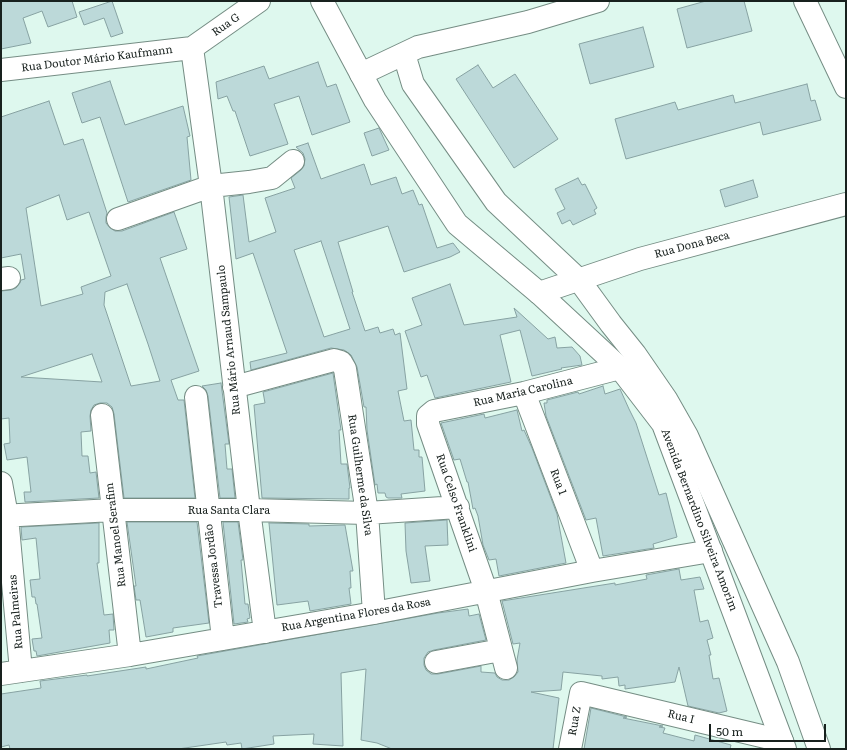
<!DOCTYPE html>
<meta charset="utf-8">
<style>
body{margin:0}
#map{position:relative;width:847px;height:750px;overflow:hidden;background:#def8ee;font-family:Literata,serif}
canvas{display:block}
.frame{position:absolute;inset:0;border:2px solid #18211e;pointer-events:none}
.scale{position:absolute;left:709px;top:724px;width:117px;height:18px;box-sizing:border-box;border:2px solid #18211e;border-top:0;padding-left:5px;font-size:12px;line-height:14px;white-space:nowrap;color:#18211e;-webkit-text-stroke:3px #fff;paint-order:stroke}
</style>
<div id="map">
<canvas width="847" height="750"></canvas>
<div class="frame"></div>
<div class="scale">50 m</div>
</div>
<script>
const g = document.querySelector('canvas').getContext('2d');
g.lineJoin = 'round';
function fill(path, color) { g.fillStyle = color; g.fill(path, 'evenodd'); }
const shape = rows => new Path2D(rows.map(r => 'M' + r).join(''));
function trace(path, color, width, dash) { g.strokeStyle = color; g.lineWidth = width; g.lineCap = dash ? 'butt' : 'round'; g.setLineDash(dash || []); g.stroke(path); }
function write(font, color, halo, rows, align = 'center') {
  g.font = font + ' Literata,serif'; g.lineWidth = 4; g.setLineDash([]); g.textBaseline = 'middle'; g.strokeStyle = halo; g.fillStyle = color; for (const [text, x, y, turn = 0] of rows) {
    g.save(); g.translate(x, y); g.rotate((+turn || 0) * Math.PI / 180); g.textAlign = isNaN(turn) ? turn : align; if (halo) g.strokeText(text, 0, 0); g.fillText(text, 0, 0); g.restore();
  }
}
const building = shape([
 [1,1,72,1,77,17,48,27,42,11,23,18,31,43,1,49,1,1],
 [112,1,123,33,111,37,104,18,84,25,79,12,112,1],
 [706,1,744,1,752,31,687,48,677,9,706,1],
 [643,27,654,67,590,84,579,44,643,27],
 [318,62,327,87,336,84,350,122,312,135,299,96,274,104,288,144,250,156,235,111,233,111,227,96,218,99,216,82,264,66,269,79,318,62],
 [478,65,493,88,515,74,558,139,514,168,456,79,478,65],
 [110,81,125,125,183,106,190,136,187,137,191,180,128,202,100,117,82,123,72,93,110,81],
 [807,84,811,101,815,100,821,120,763,135,760,122,626,159,615,119,675,102,678,110,733,95,735,103,807,84],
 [49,101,64,145,83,139,107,213,106,217,106,223,110,228,115,231,122,231,174,212,187,249,160,258,199,371,171,380,178,400,184,400,195,498,124,498,114,414,112,407,107,403,100,403,94,405,91,410,90,416,91,431,81,432,82,456,88,456,90,473,96,472,99,498,25,502,24,492,31,492,27,457,7,460,4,444,10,443,9,418,1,419,1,291,11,290,16,288,20,283,21,280,25,279,21,254,1,258,1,117,49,101],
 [59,195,67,220,89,212,111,276,81,287,83,294,41,306,26,208,59,195],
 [127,284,148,344,160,381,131,386,104,305,105,292,127,284],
 [92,354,102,382,21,377,92,354],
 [379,128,389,150,372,156,364,133,379,128],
 [308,143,321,179,364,164,371,185,396,177,402,194,413,190,419,205,422,204,437,248,453,243,460,252,450,257,404,272,388,226,338,242,353,292,352,292,365,331,378,327,380,333,393,329,395,335,400,333,407,389,398,391,404,421,411,420,414,450,419,450,419,457,422,457,425,491,401,494,402,498,388,498,386,497,385,493,378,493,377,484,375,485,367,430,366,407,364,407,357,367,351,355,344,350,331,348,251,370,250,362,287,353,253,253,236,259,229,197,243,195,249,242,276,232,265,198,295,188,291,178,301,170,304,166,305,159,303,153,296,147,308,143],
 [321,241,350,329,324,337,294,250,321,241],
 [578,178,582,185,585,184,597,208,594,210,596,214,573,225,570,220,562,224,557,213,565,209,555,189,578,178],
 [753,180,758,197,725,207,720,190,753,180],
 [450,284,464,325,517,317,514,308,548,339,555,337,557,348,572,347,580,356,582,365,561,368,562,369,532,376,520,330,500,335,511,382,435,398,427,375,421,377,405,331,422,325,412,298,450,284],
 [333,373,341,430,339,430,341,464,347,464,350,488,349,488,349,499,262,498,254,405,265,403,263,392,333,373],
 [221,383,229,444,225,444,227,469,232,469,235,498,220,498,208,396,206,390,202,386,221,383],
 [603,386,605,394,620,389,629,409,636,423,659,495,666,493,677,537,653,544,654,548,603,556,596,518,586,520,546,416,544,403,547,403,547,400,578,392,579,394,603,386],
 [517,410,522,431,524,430,532,448,557,514,566,563,499,576,496,559,489,560,483,545,478,516,475,508,473,509,468,482,467,482,460,459,454,460,441,423,484,414,485,418,517,410],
 [447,520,448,545,425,546,430,581,411,583,406,551,405,523,447,520],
 [127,522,197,522,209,623,173,628,173,632,146,637,140,600,136,600,134,586,136,586,127,522],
 [223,522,238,522,243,560,241,560,245,604,248,604,250,618,247,619,248,622,234,624,223,522],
 [99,523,99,563,97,563,104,615,113,614,114,630,109,630,110,643,37,656,36,651,34,651,32,639,42,638,37,604,36,604,35,597,32,597,30,580,40,579,36,538,22,540,21,527,99,523],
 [269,523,309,524,309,526,345,525,353,571,350,571,351,588,349,588,351,604,310,611,308,601,277,605,269,523],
 [679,569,681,580,700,577,704,589,694,590,700,622,708,620,713,638,707,640,711,655,709,655,713,679,719,678,727,711,719,713,688,706,679,667,675,682,625,689,625,685,619,686,618,677,602,679,602,676,563,672,561,690,531,692,559,698,553,749,392,749,377,743,361,740,366,669,341,673,343,746,313,744,314,734,273,736,274,744,242,749,241,743,227,745,226,742,178,749,10,749,9,745,1,747,1,694,41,688,40,681,87,675,87,676,146,667,146,669,198,658,197,656,438,613,468,609,469,616,479,614,486,640,434,650,428,652,424,658,424,665,426,670,431,674,438,674,481,666,481,672,495,673,497,677,502,680,509,680,514,677,518,672,517,660,520,643,513,644,502,601,615,583,615,585,647,579,646,575,679,569],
 [591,708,627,717,623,718,663,726,659,727,665,728,663,733,694,741,695,735,731,745,730,749,584,749,591,708]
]);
const minor = shape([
 [805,1,846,87],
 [192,48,211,186,249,510,265,632],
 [404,54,413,84,496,202,579,280,611,324,635,354,666,399,687,436,788,662,819,749],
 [1,70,192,48,259,1],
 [361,74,418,47,528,22,598,1],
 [118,219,211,186,249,182,272,178,293,161],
 [1,279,9,278],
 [539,293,640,259,846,204],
 [234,387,334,360,341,362,345,369,367,513,374,613],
 [524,393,592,571],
 [196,397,223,639],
 [102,415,130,655],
 [1,483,7,516,21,671],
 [1,516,113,510,249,510,367,513,458,507],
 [436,662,501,650],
 [506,668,486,591,428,424,428,416,434,411,524,393,620,368],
 [1,674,130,655,374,613,592,571,711,551],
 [570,749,581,693,782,741]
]);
const major = shape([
 [322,1,375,100,457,224,539,293,620,368,663,424,785,749]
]);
const streetNames = [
 ["Rua G",226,25,-35],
 ["Rua Doutor Mário Kaufmann",97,59,-7],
 ["Rua Dona Beca",692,245,-15],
 ["Rua Mário Arnaud Sampaulo",229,340,-96],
 ["Rua Maria Carolina",523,392,-13],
 ["Rua Guilherme da Silva",360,475,82],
 ["Rua 1",558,482,69],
 ["Rua Celso Franklini",456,503,71],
 ["Rua Santa Clara",229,511],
 ["Avenida Bernardino Silveira Amorim",699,520,69],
 ["Rua Manoel Serafim",116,535,-97],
 ["Travessa Jordão",214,566,-97],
 ["Rua Palmeiras",16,612,-95],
 ["Rua Argentina Flores da Rosa",356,615,-10],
 ["Rua I",681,717,14],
 ["Rua Z",575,721,-80]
];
fill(building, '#bcd9d9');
trace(building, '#87a2a2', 1);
trace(minor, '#758d84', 24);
trace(major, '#758d84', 24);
trace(minor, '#fff', 22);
trace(major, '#fff', 22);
write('11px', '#18211e', '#fff', streetNames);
</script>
